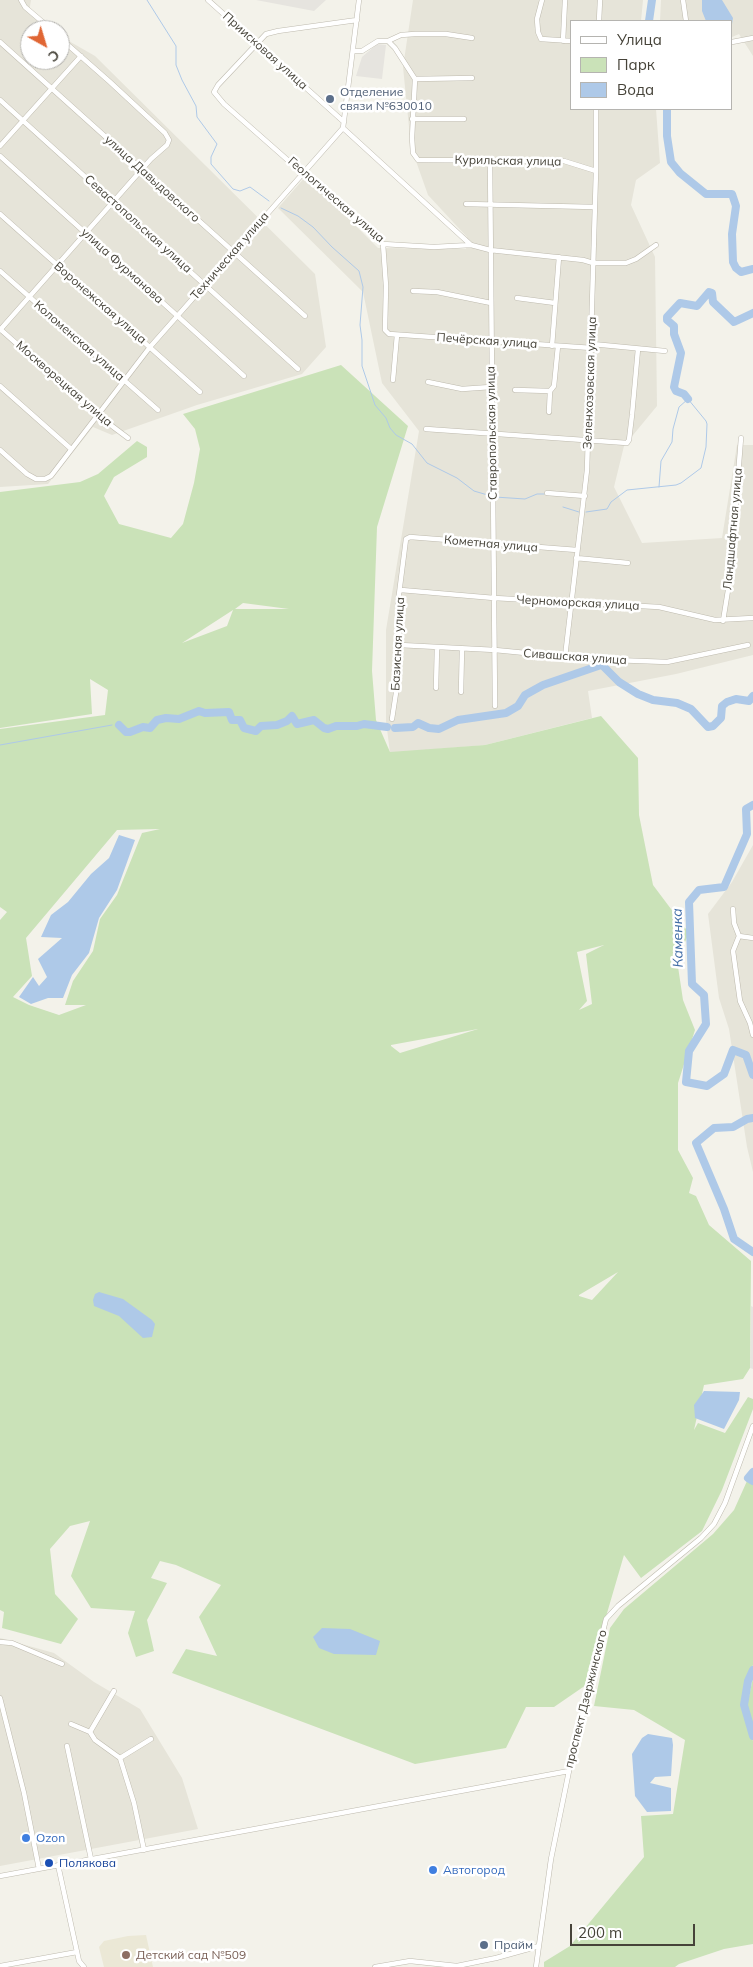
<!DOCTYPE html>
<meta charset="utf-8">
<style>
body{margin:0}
#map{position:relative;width:753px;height:1967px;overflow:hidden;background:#f3f2ea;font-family:Mulish,sans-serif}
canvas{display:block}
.legend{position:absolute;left:570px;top:20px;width:162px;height:90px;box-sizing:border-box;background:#fff;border:1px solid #b5b4b0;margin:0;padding:6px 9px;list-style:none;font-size:15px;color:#464339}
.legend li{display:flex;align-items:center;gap:10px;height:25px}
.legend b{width:25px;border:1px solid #b5b4b0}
.north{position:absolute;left:20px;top:20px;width:50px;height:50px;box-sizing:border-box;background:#fff;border:1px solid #b5b4b0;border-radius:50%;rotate:141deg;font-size:14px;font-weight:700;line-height:20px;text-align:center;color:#464339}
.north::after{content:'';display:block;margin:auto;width:18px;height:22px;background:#e06634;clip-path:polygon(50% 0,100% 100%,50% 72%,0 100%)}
.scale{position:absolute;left:570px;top:1924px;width:125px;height:22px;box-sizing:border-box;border:2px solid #464339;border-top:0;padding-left:6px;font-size:15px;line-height:18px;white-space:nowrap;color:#464339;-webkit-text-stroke:4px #fff;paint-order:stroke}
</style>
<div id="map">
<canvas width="753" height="1967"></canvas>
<ul class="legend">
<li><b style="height:6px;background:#fff"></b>Улица</li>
<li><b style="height:14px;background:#cae2b8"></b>Парк</li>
<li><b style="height:14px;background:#aec9e8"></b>Вода</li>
</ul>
<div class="north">С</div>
<div class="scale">200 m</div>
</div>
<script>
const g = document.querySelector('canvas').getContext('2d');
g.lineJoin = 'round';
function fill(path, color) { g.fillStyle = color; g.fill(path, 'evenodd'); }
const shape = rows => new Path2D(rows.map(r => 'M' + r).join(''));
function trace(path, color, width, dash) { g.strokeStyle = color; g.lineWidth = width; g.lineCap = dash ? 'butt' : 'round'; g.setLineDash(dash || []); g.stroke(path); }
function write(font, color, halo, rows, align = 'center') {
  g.font = font + ' Mulish,sans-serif'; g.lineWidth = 5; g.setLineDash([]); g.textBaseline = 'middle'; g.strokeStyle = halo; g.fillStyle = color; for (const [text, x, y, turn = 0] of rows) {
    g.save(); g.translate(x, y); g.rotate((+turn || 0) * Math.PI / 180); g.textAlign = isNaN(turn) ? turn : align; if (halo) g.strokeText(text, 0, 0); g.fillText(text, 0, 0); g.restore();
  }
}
const residential = shape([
 [0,0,31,0,29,12,52,30,30,30,30,60,60,60,60,36,95,56,315,274,326,347,302,374,197,405,112,435,93,427,48,484,0,487],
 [413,0,643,0,641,21,572,21,572,109,656,109,660,163,636,180,631,205,655,257,657,406,624,446,614,487,642,543,722,538,737,445,753,445,753,655,676,674,588,691,592,718,485,745,390,753,386,721,386,630,419,431,382,383,363,292,278,208,306,176,378,248,466,249,467,237,428,195,411,147,403,67],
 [661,0,753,0,753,56,739,34,732,37,732,21,660,21],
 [753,845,753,1172,747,1147,729,1029,719,998,708,914,732,882],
 [0,1638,54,1653,94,1682,140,1709,182,1778,198,1829,0,1866]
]);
const industrial = shape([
 [256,0,326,0,314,11],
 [377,44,386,45,382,79,356,76,362,57],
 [751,1306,753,1307,753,1369,750,1368]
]);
const education = shape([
 [146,1935,153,1967,104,1967,99,1947,104,1941,128,1936]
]);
const green = shape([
 [341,365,408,426,377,527,372,671,376,720,390,752,485,745,601,716,638,758,639,815,653,885,689,933,677,960,683,1000,695,1030,678,1083,678,1150,693,1178,689,1193,696,1196,709,1225,751,1261,750,1368,743,1379,704,1385,694,1430,698,1423,725,1433,748,1397,753,1399,753,1409,722,1490,702,1531,641,1578,624,1555,586,1685,554,1707,526,1707,506,1748,415,1764,172,1673,186,1649,217,1656,199,1617,221,1585,176,1565,160,1561,151,1578,167,1583,147,1620,154,1651,136,1657,128,1633,135,1611,91,1608,71,1576,90,1521,70,1526,50,1549,55,1594,78,1619,61,1644,2,1628,4,1612,0,1610,0,920,7,912,0,907,0,729,105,715,108,690,90,679,92,714,0,728,0,492,80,482,98,474,137,441,147,447,147,457,114,477,104,496,119,524,171,538,183,524,194,483,200,449,195,429,183,414],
 [243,603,289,609,235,609],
 [233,610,227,626,182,643],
 [160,829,142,833,117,895,100,919,93,951,73,981,65,1005,86,1005,59,1015,29,1005,13,997,32,976,26,938,117,830],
 [604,945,586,954,592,1004,579,1010,587,1001,577,952],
 [478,1029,400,1053,391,1046,391,1045],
 [618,1272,592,1300,579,1296,579,1295],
 [747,1481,753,1484,753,1665,745,1681,742,1706,753,1741,753,1944,724,1949,679,1964,675,1967,544,1967,544,1962,570,1946,644,1857,641,1816,673,1814,685,1740,634,1710,594,1706,610,1628,624,1609,713,1534,734,1510],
 [753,1678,753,1725,747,1705]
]);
const water = shape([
 [702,0,722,0,733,18,732,24,732,21,706,21,702,11],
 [119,835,135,840,117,890,99,918,89,953,72,975,63,998,48,998,31,1004,19,997,33,977,39,986,47,977,38,959,62,938,41,937,51,915,68,902,91,874,109,858],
 [99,1292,123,1299,152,1320,155,1324,152,1337,143,1338,119,1316,94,1306,93,1300,95,1294],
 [704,1391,740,1392,739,1400,724,1429,695,1418,694,1405],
 [322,1628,350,1629,380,1641,376,1655,334,1654,319,1648,313,1637],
 [648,1734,672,1738,673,1745,671,1776,655,1777,650,1783,671,1788,671,1811,647,1812,635,1796,632,1754,642,1738]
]);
const stream = shape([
 [147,0,176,46,176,65,182,80,196,106,197,117,217,144,211,157,211,164,233,189,240,191,250,187,269,201],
 [281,208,298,216,313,227,332,247,359,271,363,287,360,325,362,340,362,366,375,405,386,418,390,428,396,435,412,444,427,463,457,478,474,491,491,496],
 [495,497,525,499,537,494,544,494],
 [563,507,579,512],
 [586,512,607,509,611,502,627,490,676,485,681,483,701,468,706,447,707,424,706,421,688,399,679,407,673,429,672,442,661,461,659,487],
 [0,745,112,725]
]);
const river = shape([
 [649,21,652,0],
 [667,109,667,136,671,162,680,173,706,194,732,194,736,206,732,234,733,262,736,268,741,272,753,269],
 [688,399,684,394,676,391,674,387,681,353,674,334,674,326,667,320,667,317,680,303,697,306,709,292,712,293,713,302,734,322,753,313],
 [603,666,619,682,638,694,653,700,677,703,691,709,708,727,713,726,721,718,722,706,727,702,736,699,749,701,753,696],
 [119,725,126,732,130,732,143,727,150,728,157,720,166,718,179,719,199,711,205,713,229,712,232,720,240,720,244,728,256,731,261,726,277,725,287,721,292,716,297,724,314,720,324,728,328,729,336,726,357,726,364,724,387,727],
 [395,728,413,727,418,723,429,728,439,729,458,720,506,713,518,706,525,695,543,685,601,665],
 [753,805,746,809,747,834,724,887,699,890,689,902,692,984,704,995,706,1024,689,1051,686,1082,707,1086,724,1074,733,1050,746,1055,753,1075],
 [753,1118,747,1119,733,1127,714,1128,696,1143,724,1209,734,1239,753,1252],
 [753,1472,748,1478,753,1481],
 [753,1670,748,1681,744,1705,753,1736]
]);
const minor = shape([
 [21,0,25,7,52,30],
 [208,0,344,122],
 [542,0,537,19,538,32,541,39,572,41],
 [683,0,686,21],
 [357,20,278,31,266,34,218,85,214,92,224,104,383,244,434,247,471,245,490,250,583,260,593,263,626,263,636,259,656,245],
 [599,21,600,0],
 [388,41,401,35,415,34,446,34,472,38],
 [563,41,565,0],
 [0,42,305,316],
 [732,42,753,38],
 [353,51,362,51,378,41,388,41,395,48,415,79,412,138,413,153,418,160,564,161,596,171],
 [415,79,472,78],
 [0,100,298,369],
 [412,119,464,119],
 [343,128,471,245],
 [0,146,81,56],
 [0,156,244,376],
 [490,160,495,706],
 [466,204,594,207],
 [0,214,200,392],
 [383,244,386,286,385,330,389,334,592,348],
 [0,271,158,410],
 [413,291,437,292,491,303],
 [517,298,555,303],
 [0,329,96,414,128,438],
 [0,330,151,159,167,145,169,140,165,133,110,82,60,38],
 [592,344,665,351],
 [552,346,559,257],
 [393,380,397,335],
 [428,382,462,389,491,387],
 [0,386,70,448],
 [515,390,550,391],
 [549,412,550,391,554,386,558,346],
 [426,429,627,443,629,440,632,415,638,349],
 [0,450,27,474,36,479,45,479,51,476,150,347,343,128,359,0],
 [547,493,585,496],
 [576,558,628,563],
 [401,590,494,598,659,607,715,620,753,618],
 [723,621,730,578,741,438],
 [400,645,495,650,587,659,667,662,748,645],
 [565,657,587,470,596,171,596,109],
 [436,688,437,647],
 [461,692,462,649],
 [392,719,398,680,400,645,398,602,406,539,410,537,577,550],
 [733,909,734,923,739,936,733,951,740,1001,750,1023,753,1035],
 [739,936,753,938],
 [0,1642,12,1643,62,1664],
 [0,1698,24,1793,39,1869],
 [71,1724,90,1732],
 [90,1732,95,1740,120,1758,134,1803,144,1850],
 [90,1732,114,1691],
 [67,1746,91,1859],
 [120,1758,151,1739],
 [58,1865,79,1961,84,1967],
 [0,1876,569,1771],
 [0,1966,77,1952],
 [375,1967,410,1961,457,1966,496,1958,539,1946],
 [536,1967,551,1859,569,1771,606,1619,618,1606,701,1538,714,1524,725,1503,753,1426]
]);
const markers = [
 [330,99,5,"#5c6f8a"],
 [26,1838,5,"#3f7fe0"],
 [49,1863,5,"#1a4fb4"],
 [433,1870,5,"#3f7fe0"],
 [484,1945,5,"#5c6f8a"],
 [126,1955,5,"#8d6e63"]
];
const streetNames = [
 ["Приисковая улица",265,51,42],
 ["Курильская улица",508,161,1],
 ["улица Давыдовского",152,179,42],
 ["Геологическая улица",336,200,41],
 ["Севастопольская улица",138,224,42],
 ["Техническая улица",230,256,-49],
 ["улица Фурманова",122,266,42],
 ["Воронежская улица",100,303,41],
 ["Коломенская улица",79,341,41],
 ["Печёрская улица",487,341,4],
 ["Зеленхозовская улица",590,383,-88],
 ["Москворецкая улица",64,384,41],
 ["Ставропольская улица",492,433,-91],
 ["Ландшафтная улица",733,529,-85],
 ["Кометная улица",491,544,5],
 ["Черноморская улица",578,603,3],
 ["Базисная улица",398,644,-87],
 ["Сивашская улица",575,657,4],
 ["проспект Дзержинского",586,1699,-76]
];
const serviceNames = [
 ["Отделение",340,92],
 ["связи №630010",340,106],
 ["Прайм",494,1945]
];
const shopNames = [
 ["Ozon",36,1838],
 ["Автогород",443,1870]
];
const transitNames = [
 ["Полякова",59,1863]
];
const educationNames = [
 ["Детский сад №509",136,1955]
];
const waterNames = [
 ["Каменка",678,938,-91]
];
fill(residential, '#e6e4d9');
fill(industrial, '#e6e4df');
fill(education, '#ebe8d6');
fill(green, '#cae2b8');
fill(water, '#aec9e8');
trace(stream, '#aec9e8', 1);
trace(river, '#aec9e8', 8);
trace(minor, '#bebaae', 5.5);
trace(minor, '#fff', 4.5);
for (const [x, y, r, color] of markers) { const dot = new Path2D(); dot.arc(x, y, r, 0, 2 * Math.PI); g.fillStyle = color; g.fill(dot); trace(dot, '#fff', 2); }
write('12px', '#464339', '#fff', streetNames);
write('12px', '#4e5e75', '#fff', serviceNames, 'left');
write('12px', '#366cbe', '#fff', shopNames, 'left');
write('12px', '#164399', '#fff', transitNames, 'left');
write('12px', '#785e54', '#fff', educationNames, 'left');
write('italic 14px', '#3f6ca6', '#fff', waterNames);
</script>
